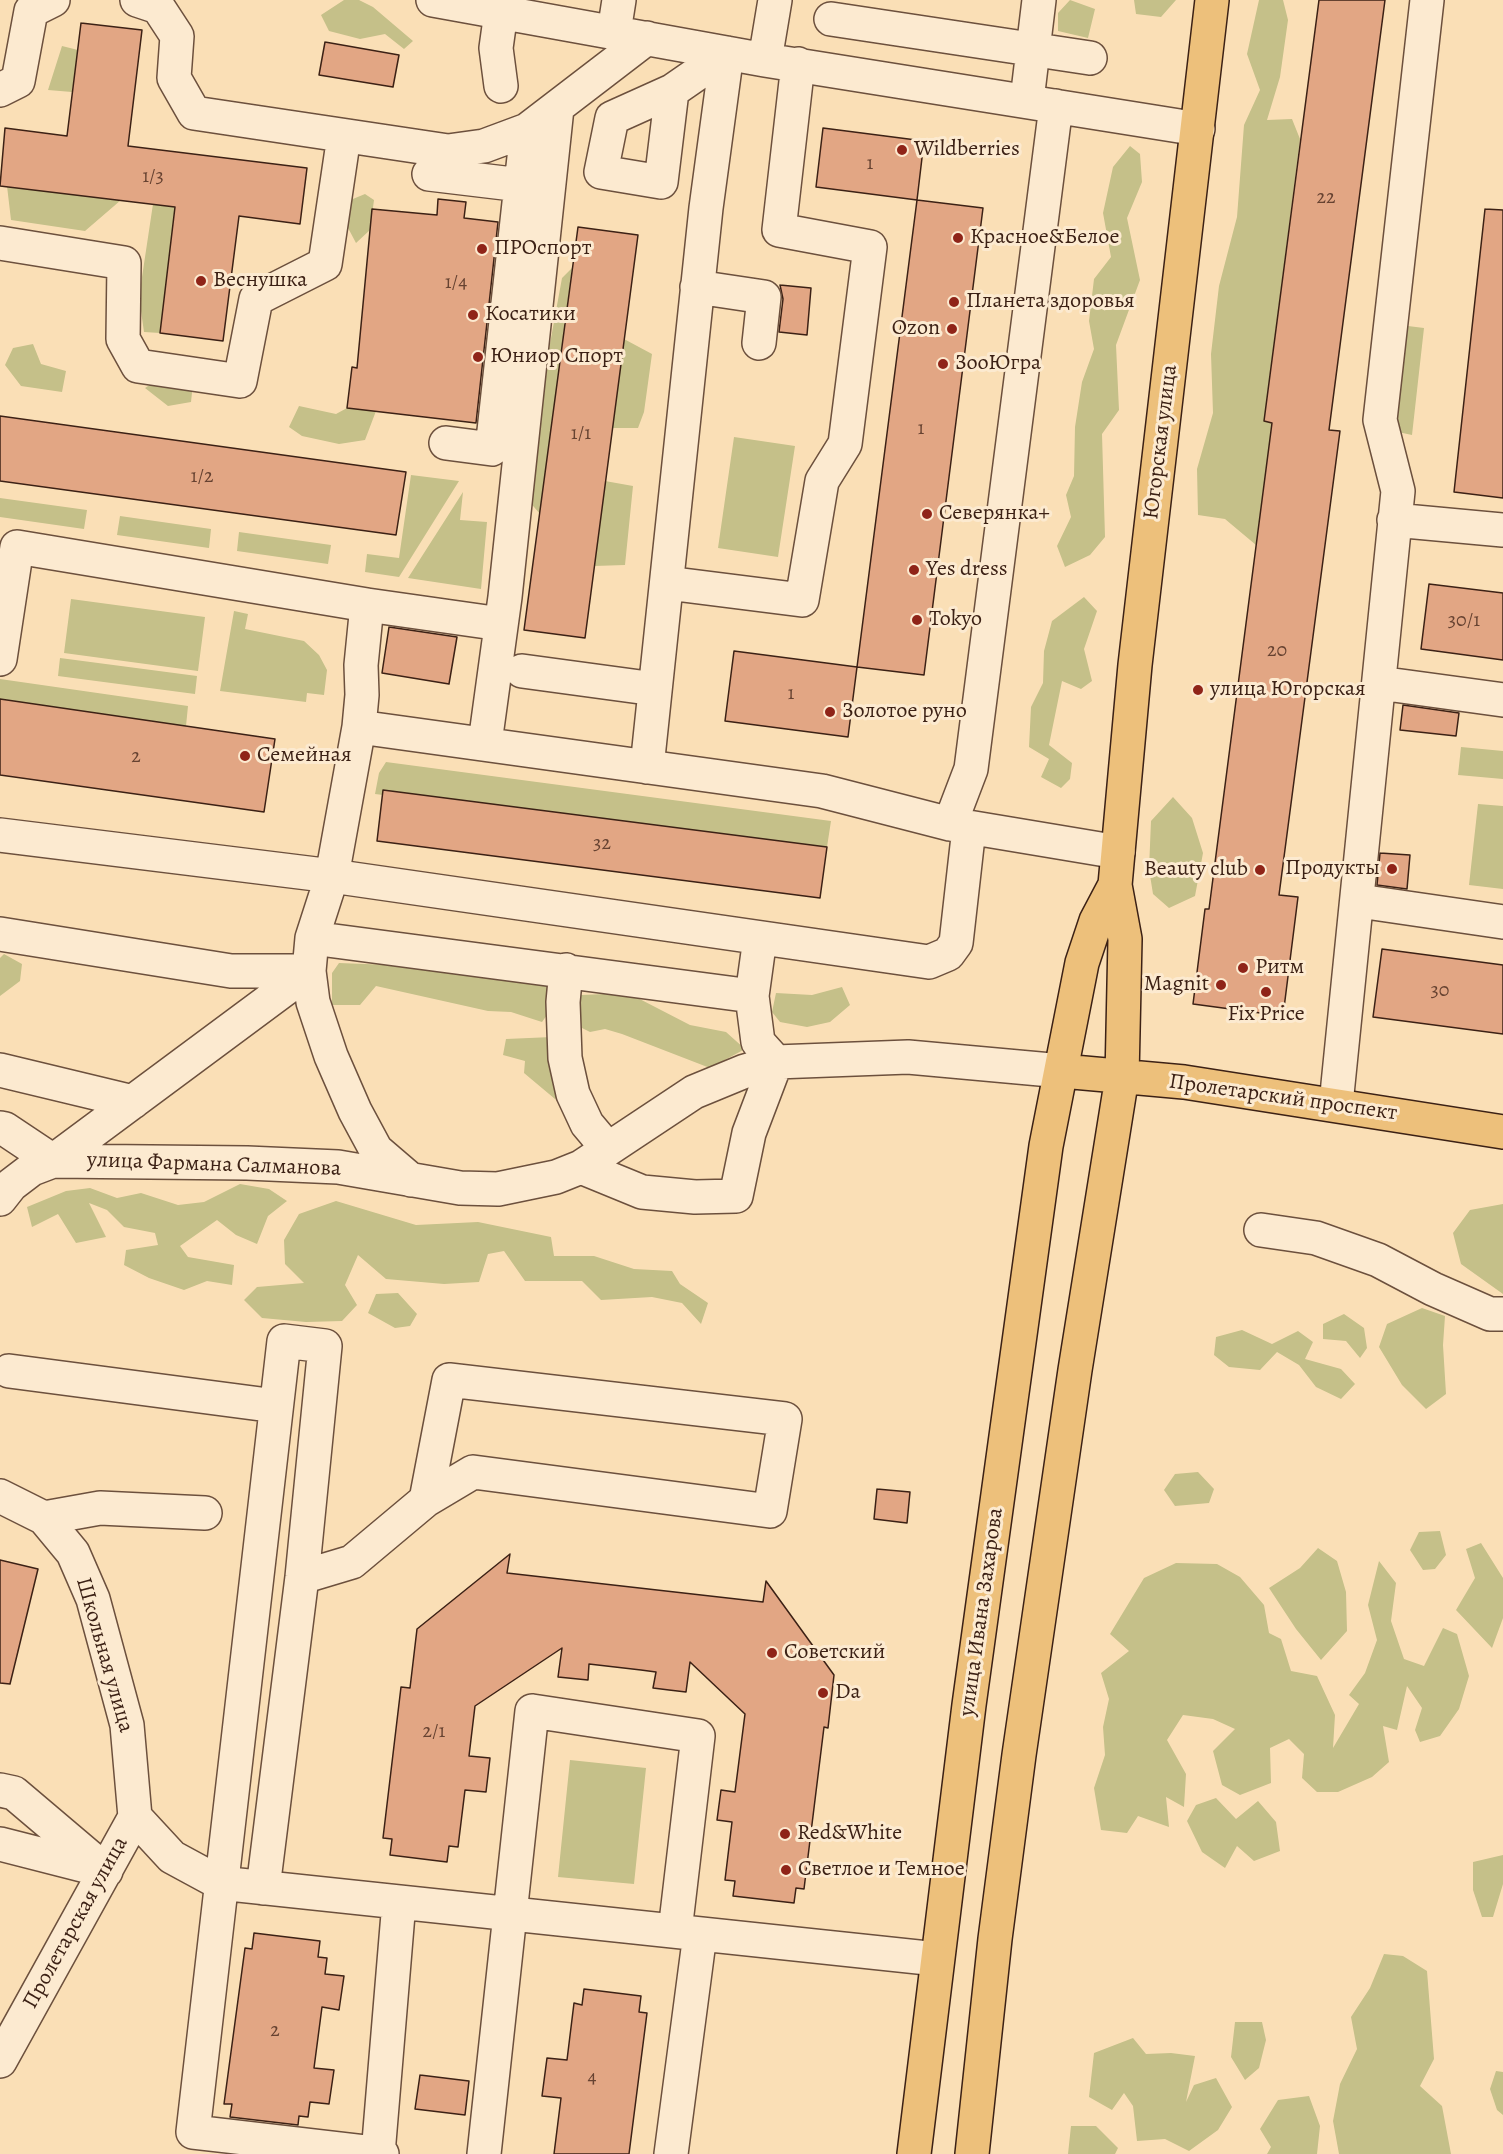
<!DOCTYPE html>
<meta charset="utf-8">
<style>
body{margin:0}
canvas{display:block;background:#fadfb6}
</style>
<canvas width="1503" height="2154"></canvas>
<script>
const g = document.querySelector('canvas').getContext('2d');
g.lineJoin = 'round';
function fill(path, color) { g.fillStyle = color; g.fill(path, 'evenodd'); }
const shape = rows => new Path2D(rows.map(r => 'M' + r).join(''));
function trace(path, color, width, dash) { g.strokeStyle = color; g.lineWidth = width; g.lineCap = dash ? 'butt' : 'round'; g.setLineDash(dash || []); g.stroke(path); }
function write(font, color, halo, rows, align = 'center') {
  g.font = font + ' Alegreya,serif'; g.lineWidth = 6; g.setLineDash([]); g.textBaseline = 'middle'; g.strokeStyle = halo; g.fillStyle = color; for (const [text, x, y, turn = 0] of rows) {
    g.save(); g.translate(x, y); g.rotate((+turn || 0) * Math.PI / 180); g.textAlign = isNaN(turn) ? turn : align; if (halo) g.strokeText(text, 0, 0); g.fillText(text, 0, 0); g.restore();
  }
}
const green = shape([
 [344,0,359,0,373,7,413,41,404,49,385,34,360,39,329,31,321,15],
 [1070,0,1095,9,1088,38,1058,31,1058,13],
 [1134,0,1176,0,1161,17,1136,14],
 [1259,0,1283,0,1288,20,1280,77,1267,120,1292,119,1300,139,1264,421,1272,423,1256,545,1225,519,1198,515,1197,469,1213,413,1211,354,1219,286,1237,217,1244,125,1260,90,1247,54],
 [62,46,78,50,72,92,48,90],
 [1130,146,1140,154,1142,182,1127,218,1140,280,1116,345,1119,410,1102,434,1105,537,1090,555,1065,567,1057,546,1071,517,1066,495,1074,476,1075,427,1082,382,1094,349,1089,321,1094,279,1111,257,1103,213,1113,167],
 [7,186,121,200,85,231,11,220],
 [365,194,374,200,370,230,356,243,347,226,348,201],
 [153,204,175,207,160,333,144,332,139,297],
 [572,268,540,514,528,500,547,360,562,278],
 [1400,325,1424,328,1412,435,1398,432,1392,395],
 [624,339,652,354,644,412,638,428,612,428],
 [33,344,41,364,66,371,62,392,21,386,5,365,13,348],
 [162,377,193,383,191,402,168,406,145,388],
 [299,406,336,414,347,408,376,411,365,440,339,444,302,436,289,427],
 [734,437,795,446,778,557,718,548],
 [411,475,459,481,399,577,365,572,367,554,399,558],
 [605,481,633,486,625,565,594,566],
 [463,492,460,520,487,522,481,589,408,578],
 [0,498,87,510,84,529,0,517],
 [120,516,211,529,209,548,117,535],
 [239,532,331,545,328,564,237,551],
 [1084,597,1097,611,1084,649,1092,681,1081,689,1062,681,1049,745,1072,763,1070,779,1061,788,1041,777,1049,759,1029,747,1031,707,1043,683,1044,651,1052,621],
 [71,599,205,617,198,671,64,653],
 [234,611,248,614,245,629,304,641,319,655,327,670,324,695,307,693,306,702,220,691],
 [60,658,197,676,195,694,58,676],
 [0,679,188,706,186,726,0,699],
 [1461,747,1503,751,1503,779,1458,775],
 [386,762,831,821,827,847,384,790,383,795,375,794,379,773],
 [1173,797,1192,818,1203,853,1195,896,1169,908,1153,894,1149,869,1151,821],
 [1478,804,1503,806,1503,889,1469,885],
 [4,954,22,964,20,981,0,996,0,958],
 [339,963,468,968,544,985,558,996,628,993,690,1025,726,1032,745,1049,710,1068,622,1034,605,1029,590,1032,570,1022,552,1008,542,1022,511,1012,488,1011,376,986,360,1005,332,1005,332,973],
 [842,987,850,1005,830,1022,807,1027,780,1022,772,1012,776,993,812,995],
 [552,1037,565,1089,555,1099,524,1073,525,1061,503,1055,506,1039],
 [240,1184,269,1189,287,1201,268,1216,257,1244,236,1235,217,1220,180,1246,188,1257,234,1265,232,1285,207,1281,184,1290,149,1278,124,1265,126,1250,158,1245,155,1233,124,1227,107,1210,89,1203,106,1237,76,1243,58,1214,32,1227,27,1207,66,1191,90,1188,117,1198,141,1193,178,1205,204,1202],
 [336,1201,416,1225,478,1222,551,1237,554,1256,594,1256,634,1269,672,1271,680,1284,708,1303,701,1324,682,1303,652,1297,601,1300,582,1281,525,1281,504,1251,488,1254,479,1282,444,1284,386,1279,358,1255,345,1285,357,1305,342,1321,306,1322,262,1318,244,1300,257,1287,304,1283,285,1264,284,1240,299,1214],
 [1503,1204,1503,1294,1461,1264,1453,1233,1470,1210],
 [398,1293,417,1314,410,1326,395,1328,368,1313,376,1294],
 [1422,1308,1445,1316,1443,1345,1446,1394,1426,1409,1402,1385,1379,1347,1387,1324],
 [1344,1314,1364,1328,1367,1348,1360,1358,1346,1341,1323,1339,1323,1324],
 [1242,1330,1272,1344,1298,1331,1313,1342,1305,1359,1341,1369,1355,1384,1341,1399,1316,1387,1299,1365,1277,1352,1260,1370,1229,1367,1214,1355,1216,1337],
 [1198,1472,1214,1489,1209,1503,1175,1506,1164,1490,1175,1474],
 [1440,1531,1446,1555,1435,1569,1423,1570,1410,1550,1419,1532],
 [1481,1543,1503,1578,1503,1618,1492,1648,1456,1610,1475,1578,1466,1549],
 [1318,1548,1337,1561,1346,1592,1347,1631,1321,1660,1296,1629,1269,1588,1300,1568],
 [1379,1561,1396,1583,1391,1621,1404,1659,1424,1666,1443,1628,1457,1634,1469,1676,1459,1709,1440,1736,1420,1742,1415,1730,1422,1708,1407,1686,1397,1730,1383,1726,1389,1762,1372,1777,1338,1792,1317,1792,1302,1778,1304,1754,1289,1739,1270,1748,1271,1783,1240,1795,1222,1785,1213,1751,1235,1729,1213,1719,1183,1715,1167,1740,1186,1774,1184,1807,1166,1797,1169,1827,1138,1816,1127,1833,1101,1830,1094,1788,1105,1755,1103,1727,1109,1699,1101,1673,1129,1651,1110,1634,1144,1578,1176,1563,1217,1564,1240,1577,1264,1605,1269,1633,1281,1639,1291,1671,1317,1676,1335,1715,1333,1748,1359,1704,1349,1695,1365,1673,1377,1640,1368,1605],
 [570,1760,646,1768,634,1884,558,1877],
 [1216,1798,1236,1819,1258,1801,1276,1822,1280,1851,1254,1861,1237,1846,1225,1868,1202,1852,1187,1821,1196,1805],
 [1503,1855,1503,1884,1493,1917,1482,1917,1473,1890,1473,1862],
 [1384,1954,1403,1956,1427,1971,1434,2059,1420,2086,1442,2106,1451,2154,1339,2154,1333,2121,1340,2084,1357,2049,1351,2017,1370,1988],
 [1235,2022,1262,2022,1266,2040,1259,2068,1245,2080,1231,2057],
 [1133,2038,1146,2054,1171,2053,1195,2056,1186,2102,1194,2085,1216,2078,1232,2107,1218,2130,1189,2151,1165,2139,1137,2141,1133,2106,1124,2093,1112,2110,1089,2097,1094,2053],
 [1496,2071,1503,2072,1503,2115,1497,2110,1490,2089],
 [1309,2096,1320,2126,1317,2154,1267,2154,1271,2147,1260,2129,1278,2100],
 [1071,2126,1096,2126,1118,2148,1115,2154,1068,2154]
]);
const building = shape([
 [1319,0,1385,0,1329,430,1340,431,1279,895,1298,897,1283,1016,1193,1004,1205,909,1209,909,1272,423,1264,421,1319,0],
 [81,23,142,30,128,146,307,168,300,224,239,216,223,341,160,333,175,207,0,186,5,128,67,136,81,23],
 [325,42,399,55,393,87,319,75,325,42],
 [823,128,924,141,917,200,816,187,823,128],
 [438,199,466,202,464,218,498,222,476,423,347,408,352,367,357,368,372,209,437,215,438,199],
 [917,200,983,208,924,675,857,667,917,200],
 [1485,209,1503,210,1503,498,1454,492,1485,209],
 [578,227,638,235,585,638,524,630,578,227],
 [780,285,811,288,807,335,779,332,783,299,780,285],
 [0,416,406,472,396,535,0,481,0,416],
 [1429,584,1503,593,1503,660,1421,649,1429,584],
 [389,627,457,637,449,684,382,673,389,627],
 [734,651,857,667,848,737,725,721,734,651],
 [0,699,275,739,264,812,0,775,0,699],
 [1403,705,1459,713,1456,736,1400,730,1403,705],
 [383,790,827,847,820,898,377,841,383,790],
 [1380,853,1410,855,1407,889,1377,885,1380,853],
 [1382,949,1503,965,1503,1034,1373,1017,1382,949],
 [877,1489,910,1492,907,1523,874,1519,877,1489],
 [510,1554,507,1573,763,1602,766,1581,834,1675,828,1728,824,1727,804,1889,796,1888,794,1903,733,1896,735,1881,725,1880,732,1822,717,1820,721,1790,735,1792,745,1714,690,1662,686,1692,669,1690,653,1688,656,1672,641,1670,589,1664,588,1680,558,1677,562,1648,475,1706,469,1756,490,1758,486,1792,465,1790,458,1847,449,1846,447,1862,390,1855,392,1839,383,1838,401,1687,410,1688,417,1629,510,1554],
 [0,1560,38,1569,10,1684,0,1683,0,1560],
 [254,1933,320,1941,318,1957,327,1958,325,1974,344,1976,339,2010,322,2007,314,2068,334,2070,329,2104,310,2102,308,2117,299,2116,298,2125,230,2117,232,2104,224,2104,245,1948,252,1949,254,1933],
 [584,1989,641,1996,639,2012,647,2013,629,2154,554,2154,561,2098,542,2096,547,2058,567,2060,574,2003,582,2005,584,1989],
 [420,2075,469,2081,465,2115,415,2109,420,2075]
]);
const minor = shape([
 [137,0,158,7,177,36,174,78,194,113,448,151,484,146,527,130,647,38],
 [433,0,765,60,1198,129],
 [831,19,1090,58],
 [614,32,619,0],
 [765,60,775,0],
 [501,86,496,48,501,12],
 [0,90,18,81,31,11,53,0],
 [672,91,661,182,601,172,612,118,672,91,727,53],
 [1027,100,1039,0],
 [429,174,521,185],
 [0,243,124,263,123,339,138,366,240,381,256,299,325,264,344,136],
 [697,287,764,297,759,343],
 [446,443,492,449,527,130],
 [1394,520,1503,530],
 [667,583,802,600,822,481,845,444,870,247,779,230,798,64],
 [367,605,501,624],
 [0,659,17,547,367,605,361,665,362,695,359,727,332,876,312,938,309,971,313,1002,331,1056,355,1111,376,1150,411,1180],
 [522,671,655,689],
 [1379,683,1503,700],
 [359,727,822,791,950,824,1118,852],
 [485,743,505,597,557,108],
 [647,767,706,208,727,53],
 [950,824,971,769,1056,106],
 [0,835,332,876,929,962,948,954,956,943,969,828],
 [1359,901,1503,922],
 [0,934,231,971,309,971],
 [312,938,752,996],
 [566,970,563,1002,565,1058,573,1094,587,1124,608,1149],
 [0,1070,133,1102],
 [1336,1104,1398,491,1380,420,1427,0],
 [0,1128,5,1129,53,1161],
 [53,1161,247,1163,338,1167,460,1188,498,1189,556,1177,581,1167,694,1092,745,1071,776,1062,908,1057,1062,1071],
 [581,1167,642,1192,695,1197,736,1196,749,1133,776,1062,758,1042,752,996,760,938],
 [0,1199,11,1185,32,1169,53,1161,309,971],
 [1261,1230,1316,1238,1378,1260,1433,1289,1490,1314,1503,1314],
 [9,1371,276,1406],
 [0,1496,44,1518,73,1553,93,1599,127,1725,135,1817],
 [44,1518,100,1508,205,1513],
 [302,1577,352,1562,426,1500,473,1472,770,1511,785,1419,449,1380,426,1500],
 [0,1790,14,1793,106,1871],
 [135,1817,172,1857,220,1883,937,1959],
 [0,1844,98,1869],
 [263,1888,302,1577,325,1346,284,1341,193,2132,382,2154],
 [0,2061,135,1817],
 [378,2154,399,1902],
 [484,2154,532,1711,698,1736,675,1931],
 [671,2154,700,1934]
]);
const major = shape([
 [1062,1071,1184,1082,1503,1132],
 [914,2154,969,1705,1046,1146,1082,963,1096,921,1115,885],
 [972,2154,995,1939,1019,1755,1075,1370,1122,1077,1125,939,1115,885,1135,665,1212,0]
]);
const markers = [
 [902,150,6,"#8f2418"],
 [958,238,6,"#8f2418"],
 [482,249,6,"#8f2418"],
 [201,281,6,"#8f2418"],
 [954,302,6,"#8f2418"],
 [473,315,6,"#8f2418"],
 [952,329,6,"#8f2418"],
 [478,357,6,"#8f2418"],
 [943,364,6,"#8f2418"],
 [927,514,6,"#8f2418"],
 [914,570,6,"#8f2418"],
 [917,620,6,"#8f2418"],
 [1198,690,6,"#8f2418"],
 [830,712,6,"#8f2418"],
 [245,756,6,"#8f2418"],
 [1392,869,6,"#8f2418"],
 [1260,870,6,"#8f2418"],
 [1243,968,6,"#8f2418"],
 [1221,985,6,"#8f2418"],
 [1266,992,6,"#8f2418"],
 [772,1653,6,"#8f2418"],
 [823,1693,6,"#8f2418"],
 [785,1834,6,"#8f2418"],
 [786,1870,6,"#8f2418"]
];
const numberNames = [
 ["1",870,164],
 ["1/3",153,177],
 ["22",1326,198],
 ["1/4",456,283],
 ["1",921,429],
 ["1/1",581,434],
 ["1/2",202,477],
 ["30/1",1464,621],
 ["20",1277,651],
 ["1",791,694],
 ["2",136,757],
 ["32",602,844],
 ["30",1440,991],
 ["2/1",434,1732],
 ["2",275,2031],
 ["4",592,2078]
];
const poiNames = [
 ["Wildberries",914,150],
 ["Красное&Белое",970,238],
 ["ПРОспорт",494,249],
 ["Веснушка",213,281],
 ["Планета здоровья",966,302],
 ["Косатики",485,315],
 ["Ozon",940,329,"right"],
 ["Юниор Спорт",490,357],
 ["ЗооЮгра",955,364],
 ["Северянка+",939,514],
 ["Yes dress",926,570],
 ["Tokyo",929,620],
 ["улица Югорская",1210,690],
 ["Золотое руно",842,712],
 ["Семейная",257,756],
 ["Продукты",1380,869,"right"],
 ["Beauty club",1248,870,"right"],
 ["Ритм",1255,968],
 ["Magnit",1209,985,"right"],
 ["Fix Price",1266,1015,"center"],
 ["Советский",784,1653],
 ["Da",835,1693],
 ["Red&White",797,1834],
 ["Светлое и Темное",798,1870]
];
const streetNames = [
 ["Югорская улица",1161,442,-83],
 ["Пролетарский проспект",1283,1098,8],
 ["улица Фармана Салманова",214,1165,2],
 ["улица Ивана Захарова",982,1612,-82],
 ["Школьная улица",104,1655,74],
 ["Пролетарская улица",76,1923,-61]
];
fill(green, '#c5c089');
fill(building, '#e2a684');
trace(building, '#3c2115', 1.5);
trace(minor, '#6c503d', 36);
trace(major, '#3c2115', 36);
trace(minor, '#fcead0', 33);
trace(major, '#edc07b', 33);
for (const [x, y, r, color] of markers) { const dot = new Path2D(); dot.arc(x, y, r, 0, 2 * Math.PI); g.fillStyle = color; g.fill(dot); trace(dot, '#fcead0', 2); }
write('20px', '#664231', null, numberNames);
write('22px', '#3c2115', '#fcead0', poiNames, 'left');
write('22px', '#3c2115', '#fcead0', streetNames);
</script>
